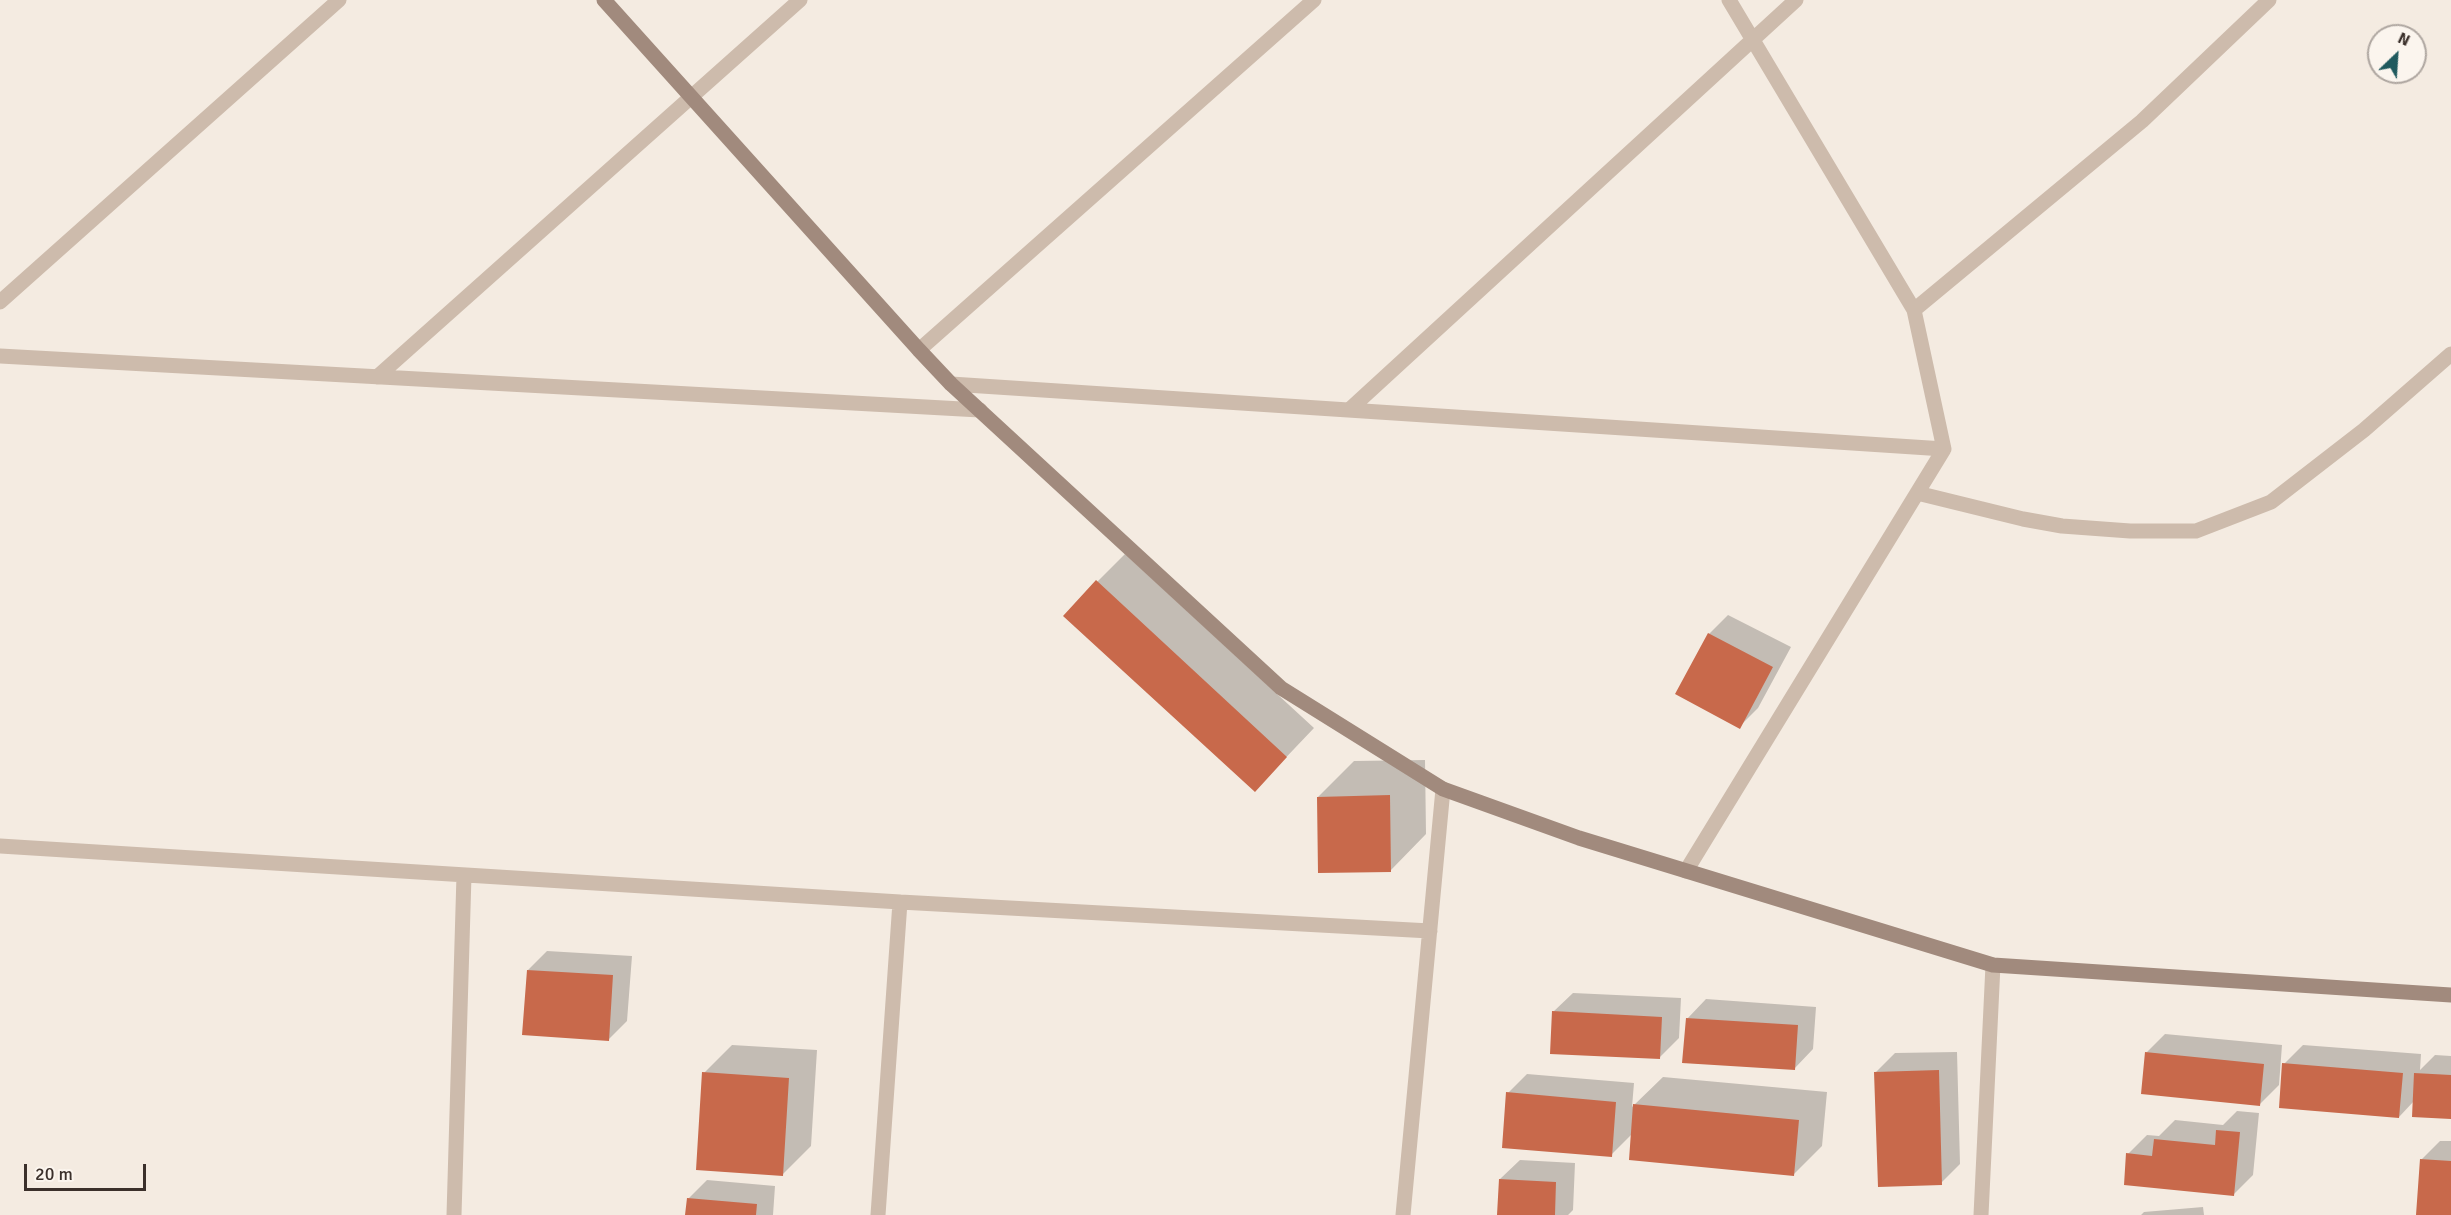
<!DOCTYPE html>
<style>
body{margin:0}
#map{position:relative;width:2451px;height:1215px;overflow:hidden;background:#f4ebe1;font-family:Signika,sans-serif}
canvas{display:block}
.north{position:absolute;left:2367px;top:24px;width:60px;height:60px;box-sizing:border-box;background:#fbf5ee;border:2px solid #aea6a0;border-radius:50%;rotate:25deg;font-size:16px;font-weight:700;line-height:24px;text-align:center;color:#3b302b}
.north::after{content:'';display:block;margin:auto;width:21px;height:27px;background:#1f5a5e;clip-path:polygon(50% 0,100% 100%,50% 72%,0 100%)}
.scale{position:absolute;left:24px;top:1164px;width:122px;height:27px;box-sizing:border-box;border:3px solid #3b302b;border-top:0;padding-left:8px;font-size:18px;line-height:21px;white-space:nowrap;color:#3b302b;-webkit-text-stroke:4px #fbf5ee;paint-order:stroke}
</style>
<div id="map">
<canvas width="2451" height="1215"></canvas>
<div class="north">N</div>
<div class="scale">20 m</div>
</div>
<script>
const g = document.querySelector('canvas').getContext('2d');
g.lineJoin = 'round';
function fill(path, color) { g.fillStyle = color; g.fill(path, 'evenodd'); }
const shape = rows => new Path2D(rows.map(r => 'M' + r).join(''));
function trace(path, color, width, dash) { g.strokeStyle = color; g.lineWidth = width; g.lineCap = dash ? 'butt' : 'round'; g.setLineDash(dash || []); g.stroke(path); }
const shadow = shape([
 [1125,554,1314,728,1255,790,1097,582],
 [1728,615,1791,647,1758,708,1739,727,1709,634],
 [1425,760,1426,834,1391,870,1318,797,1354,761],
 [547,951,632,956,627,1021,608,1040,528,970],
 [1573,993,1681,998,1679,1038,1660,1057,1553,1012],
 [1706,999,1816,1007,1813,1049,1794,1069,1687,1019],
 [2165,1034,2282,1045,2279,1085,2260,1104,2146,1053],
 [732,1045,817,1050,811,1146,783,1174,704,1073],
 [2303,1045,2421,1054,2420,1070,2435,1055,2451,1056,2451,1117,2414,1101,2399,1117,2284,1064],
 [1957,1052,1960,1164,1941,1183,1876,1072,1895,1053],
 [1527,1074,1634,1083,1632,1107,1663,1077,1827,1092,1822,1146,1794,1174,1632,1134,1611,1155,1508,1093],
 [2237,1111,2259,1113,2253,1175,2234,1194,2128,1154,2147,1135,2159,1136,2175,1120,2223,1125],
 [2440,1141,2451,1141,2451,1215,2418,1215,2421,1160],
 [1520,1160,1575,1163,1573,1210,1568,1215,1499,1215,1500,1179],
 [707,1180,775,1186,773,1215,687,1215,688,1199],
 [2203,1207,2204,1215,2141,1215,2144,1212]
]);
const building = shape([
 [1096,580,1287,757,1255,792,1063,616],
 [1708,633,1773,667,1740,729,1675,694],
 [1390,795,1391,872,1318,873,1317,797],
 [527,970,613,975,609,1041,522,1035],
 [1552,1011,1662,1017,1660,1059,1550,1054],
 [1686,1018,1798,1025,1795,1070,1682,1063],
 [2145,1052,2264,1064,2260,1106,2141,1094],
 [2282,1063,2403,1073,2399,1118,2279,1108],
 [1939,1070,1942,1185,1878,1187,1874,1072],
 [702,1072,789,1078,783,1176,696,1170],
 [2414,1073,2451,1075,2451,1119,2412,1117],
 [1506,1092,1616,1102,1612,1157,1502,1148],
 [1633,1104,1799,1120,1794,1176,1629,1160],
 [2216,1130,2240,1132,2234,1196,2124,1185,2126,1153,2152,1156,2154,1139,2215,1145],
 [2420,1159,2451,1161,2451,1215,2416,1215],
 [1499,1179,1556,1182,1555,1215,1497,1215],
 [687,1198,757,1204,756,1215,685,1215]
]);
const street = shape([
 [0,302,339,0],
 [1914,310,2142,121,2269,0],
 [919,350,1314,0],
 [0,356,980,410],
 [377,377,800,0],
 [951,384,1944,449],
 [1349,410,1796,0],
 [1917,493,2023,519,2062,526,2130,531,2196,531,2271,502,2364,430,2451,354],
 [0,846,900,902,1430,931],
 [1686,871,1944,449,1914,310,1729,0],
 [454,1215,464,875],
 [878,1215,900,902],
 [1403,1215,1443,789],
 [1981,1215,1993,965]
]);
const secondary = shape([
 [604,0,919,350,951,384,1281,688,1443,789,1579,838,1993,965,2451,995]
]);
fill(shadow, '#0003');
fill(building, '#c8694b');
trace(street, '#cdbbac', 15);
trace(secondary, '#a18a7d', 15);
</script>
